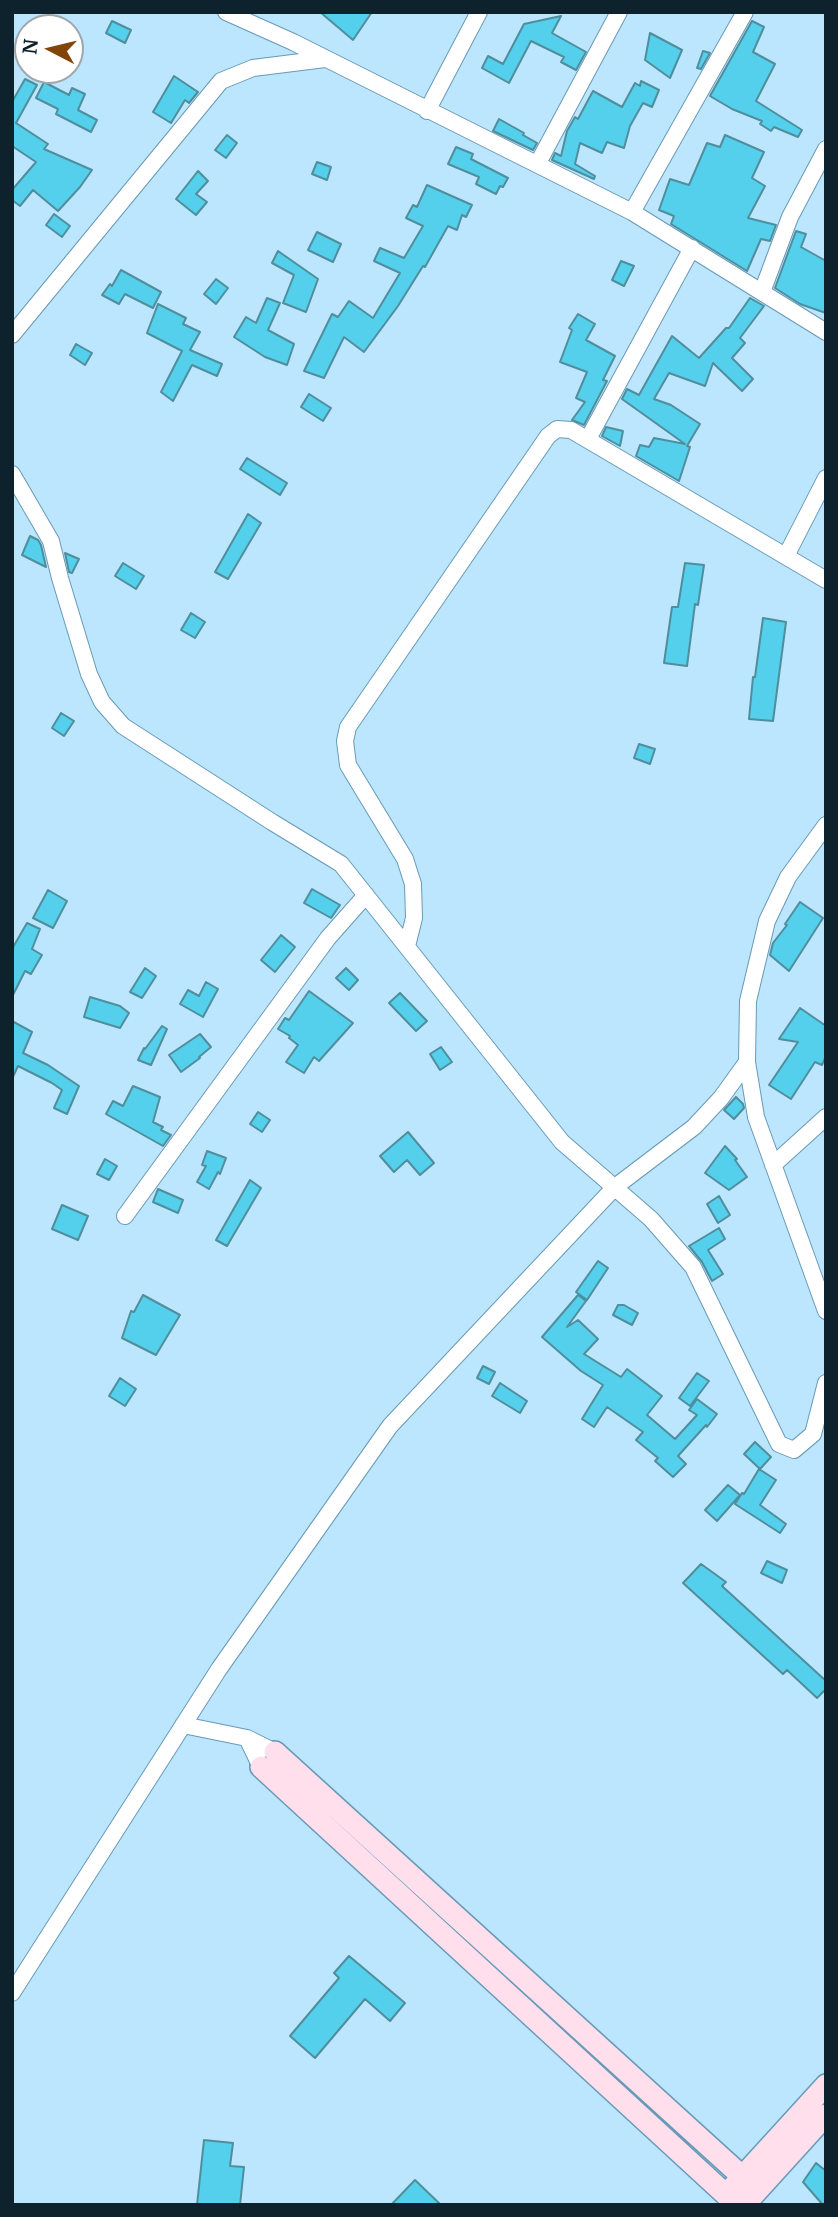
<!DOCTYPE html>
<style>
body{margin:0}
#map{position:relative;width:838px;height:2217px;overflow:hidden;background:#bce5fe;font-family:Merriweather,serif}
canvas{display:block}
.frame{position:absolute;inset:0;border:14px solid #0d222d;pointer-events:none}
.north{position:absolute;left:14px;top:14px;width:70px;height:70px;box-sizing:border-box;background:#fff;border:2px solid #9ea7ab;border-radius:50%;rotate:277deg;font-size:19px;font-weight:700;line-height:28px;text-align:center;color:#0d222d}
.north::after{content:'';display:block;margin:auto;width:24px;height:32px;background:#83440a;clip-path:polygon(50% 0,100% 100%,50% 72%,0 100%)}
</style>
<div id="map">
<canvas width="838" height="2217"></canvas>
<div class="frame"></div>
<div class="north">N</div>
</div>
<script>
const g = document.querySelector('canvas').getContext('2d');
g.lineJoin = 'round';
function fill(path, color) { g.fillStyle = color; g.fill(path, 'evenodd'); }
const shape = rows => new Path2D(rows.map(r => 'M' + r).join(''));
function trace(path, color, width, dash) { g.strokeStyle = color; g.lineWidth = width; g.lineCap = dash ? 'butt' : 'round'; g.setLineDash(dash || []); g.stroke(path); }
const building = shape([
 [320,12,372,12,353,40,320,12],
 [561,16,552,33,586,52,576,70,561,62,564,57,531,41,509,83,482,68,488,56,503,64,524,24,561,16],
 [112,21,131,30,125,43,106,33,112,21],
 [752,21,764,27,753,52,775,64,756,101,802,130,798,137,774,127,771,131,760,124,762,121,732,109,710,96,752,21],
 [650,33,682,50,670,78,645,60,650,33],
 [703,51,710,53,701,69,697,68,703,51],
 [174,76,198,92,189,103,185,100,171,123,153,112,174,76],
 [25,79,37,85,16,123,48,144,44,149,92,170,80,187,58,211,33,190,20,206,12,200,12,190,36,162,12,146,12,102,25,79],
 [641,81,659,90,652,107,643,103,630,126,624,148,607,142,602,153,580,143,575,164,595,176,594,179,552,160,555,153,561,156,567,131,575,117,578,119,593,91,622,107,635,83,640,86,641,81],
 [44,82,69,95,72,88,85,94,78,110,97,120,91,132,56,114,58,109,36,98,44,82],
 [499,119,524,133,523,135,537,143,533,150,493,131,499,119],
 [227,135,237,143,226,158,215,150,227,135],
 [725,135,764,152,752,178,765,186,748,218,776,225,770,241,761,239,747,271,671,224,674,216,659,210,670,179,689,185,707,143,720,147,725,135],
 [456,147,473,154,471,159,508,178,503,187,500,186,496,194,476,184,479,177,448,164,456,147],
 [317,162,331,167,327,180,312,174,317,162],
 [198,171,208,181,196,194,207,202,196,215,176,199,198,171],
 [427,185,472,205,466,217,462,215,457,230,448,226,425,267,423,266,398,306,364,352,344,337,324,378,304,371,332,314,338,317,349,301,373,318,400,273,374,261,380,248,404,258,423,226,406,218,413,205,417,207,427,185],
 [54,214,70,226,62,237,46,225,54,214],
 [796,231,806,234,801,247,826,261,826,313,800,304,775,288,796,231],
 [317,232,341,244,333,262,308,250,317,232],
 [278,251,318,279,306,312,283,303,294,275,272,263,278,251],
 [621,261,634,266,624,286,612,280,621,261],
 [121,270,161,292,153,308,125,294,119,304,102,295,110,284,112,286,121,270],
 [216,279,228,288,216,304,204,294,216,279],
 [267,298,280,303,268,330,294,344,287,365,265,357,234,337,246,317,256,323,267,298],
 [750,298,764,306,740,338,745,343,732,358,753,379,742,391,713,363,705,386,669,373,654,399,671,405,700,424,687,446,690,447,679,481,636,456,640,445,649,447,654,438,685,444,622,399,627,389,639,395,672,336,699,358,726,328,729,328,750,298],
 [158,304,186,318,183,324,200,332,190,350,222,364,217,376,192,365,173,401,161,392,182,351,147,333,158,304],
 [578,314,595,324,586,340,615,356,603,380,607,381,584,425,572,420,585,402,576,398,587,372,560,362,572,330,569,328,578,314],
 [76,344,92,353,85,365,70,355,76,344],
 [309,394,331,408,323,421,301,407,309,394],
 [606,427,623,431,620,446,602,436,606,427],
 [247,458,287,483,280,495,240,469,247,458],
 [248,514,261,523,228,579,215,572,248,514],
 [30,536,38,540,41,545,46,567,22,555,30,536],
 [65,553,79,559,72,573,69,572,65,553],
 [123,563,144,576,136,589,115,576,123,563],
 [685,563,704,565,698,605,695,604,687,666,664,663,672,607,678,607,685,563],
 [191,613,205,622,195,638,181,630,191,613],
 [763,618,786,622,773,721,749,719,753,677,755,677,763,618],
 [61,713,74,721,64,736,52,728,61,713],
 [639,744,655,749,650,764,634,758,639,744],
 [312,889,340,905,331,918,304,903,312,889],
 [48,890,67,901,53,928,33,918,48,890],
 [800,902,823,918,789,971,770,955,773,943,787,925,785,924,800,902],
 [27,923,40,929,32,949,42,955,31,974,25,971,12,997,12,949,27,923],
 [281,935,295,947,275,972,261,960,281,935],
 [145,968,156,976,142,998,130,992,145,968],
 [346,968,358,980,349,990,336,978,346,968],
 [206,982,218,989,203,1017,180,1004,188,990,199,996,206,982],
 [309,991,353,1023,319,1061,314,1057,304,1073,286,1062,298,1045,289,1038,290,1036,278,1029,285,1018,289,1020,309,991],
 [400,993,427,1021,416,1031,389,1003,400,993],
 [90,997,120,1006,129,1013,120,1028,84,1017,90,997],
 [800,1008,826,1026,826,1056,822,1065,815,1062,791,1099,769,1085,798,1042,779,1039,800,1008],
 [12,1021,32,1032,23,1053,48,1065,79,1086,67,1114,54,1108,62,1090,52,1083,18,1066,12,1079,12,1021],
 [162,1026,167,1029,151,1065,138,1060,144,1048,145,1049,162,1026],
 [200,1034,211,1047,199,1057,200,1058,181,1072,169,1055,200,1034],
 [441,1047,452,1062,440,1070,430,1054,441,1047],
 [133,1086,160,1097,153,1122,163,1127,161,1130,171,1135,163,1146,106,1114,113,1101,123,1106,133,1086],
 [736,1097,743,1104,744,1108,734,1119,724,1110,736,1097],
 [258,1112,270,1120,262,1132,250,1124,258,1112],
 [408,1132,434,1163,420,1175,407,1160,394,1172,380,1156,408,1132],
 [725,1146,737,1159,735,1160,747,1177,729,1190,705,1173,725,1146],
 [207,1151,226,1158,220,1174,218,1172,209,1189,197,1182,206,1166,202,1165,207,1151],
 [105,1159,117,1166,109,1180,97,1174,105,1159],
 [250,1180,261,1188,227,1246,216,1240,250,1180],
 [158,1189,183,1200,178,1213,153,1202,158,1189],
 [719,1196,730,1215,718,1223,707,1204,719,1196],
 [62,1205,88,1216,78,1240,52,1229,62,1205],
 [719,1228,725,1239,708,1250,723,1274,712,1281,702,1262,689,1246,719,1228],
 [598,1261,608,1268,587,1300,576,1292,598,1261],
 [143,1295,180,1315,156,1355,122,1338,131,1311,134,1312,143,1295],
 [578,1295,586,1301,567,1327,578,1320,598,1339,584,1354,621,1377,627,1369,662,1396,647,1415,675,1439,697,1415,689,1410,697,1399,717,1414,707,1427,706,1425,678,1456,686,1464,673,1477,655,1461,658,1458,636,1440,643,1432,607,1407,594,1427,582,1419,603,1385,581,1371,542,1337,578,1295],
 [618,1305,624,1305,638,1313,632,1325,613,1315,618,1305],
 [483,1366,495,1372,489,1384,477,1378,483,1366],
 [697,1373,709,1381,690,1406,679,1398,697,1373],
 [120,1378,136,1389,125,1406,109,1396,120,1378],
 [500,1383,527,1401,520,1413,492,1396,500,1383],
 [755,1442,771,1457,760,1469,744,1454,755,1442],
 [759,1469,776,1480,760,1505,786,1524,780,1533,735,1504,742,1493,744,1494,759,1469],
 [728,1485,740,1495,717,1521,705,1510,728,1485],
 [767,1561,787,1570,782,1583,761,1573,767,1561],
 [701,1564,726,1582,722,1586,826,1681,826,1689,817,1698,787,1670,783,1674,683,1583,701,1564],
 [349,1956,405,2003,390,2021,365,1999,315,2058,290,2036,339,1978,334,1973,349,1956],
 [204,2140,233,2143,230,2166,244,2167,240,2205,197,2205,204,2140],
 [816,2163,826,2171,826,2205,823,2205,803,2182,816,2163],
 [415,2180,441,2205,391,2205,415,2180]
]);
const street = shape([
 [226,12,293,42,632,212,826,332],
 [427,111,479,12],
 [538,163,619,12],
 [632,212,745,12],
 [762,292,790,217,826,149],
 [12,335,221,81,253,68,325,59],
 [588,439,692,248],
 [12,474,51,541,60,578,89,674,102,702,123,726,272,822,341,864,562,1142,651,1219,693,1267,779,1444,794,1450,813,1434,826,1383],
 [786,556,826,478],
 [826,825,788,877,767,921,748,1001,747,1062,756,1117,826,1311],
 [407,946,414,918,413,884,405,859,348,765,345,741,348,727,548,436,557,429,571,430,826,580],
 [773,1165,826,1117],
 [125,1216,328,938,366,895],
 [183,1725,247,1738],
 [261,1767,247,1738,275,1752],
 [12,1993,219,1669,390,1426,615,1187,694,1127,721,1098,747,1062]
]);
const secondary = shape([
 [275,1752,757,2190],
 [261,1767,737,2205],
 [733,2187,826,2085],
 [748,2201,826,2115]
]);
fill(building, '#54d0ec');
trace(building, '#4f8e9d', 2);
trace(street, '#689ab7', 18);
trace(secondary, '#689ab7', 24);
trace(street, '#fff', 16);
trace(secondary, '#ffdfec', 21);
</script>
